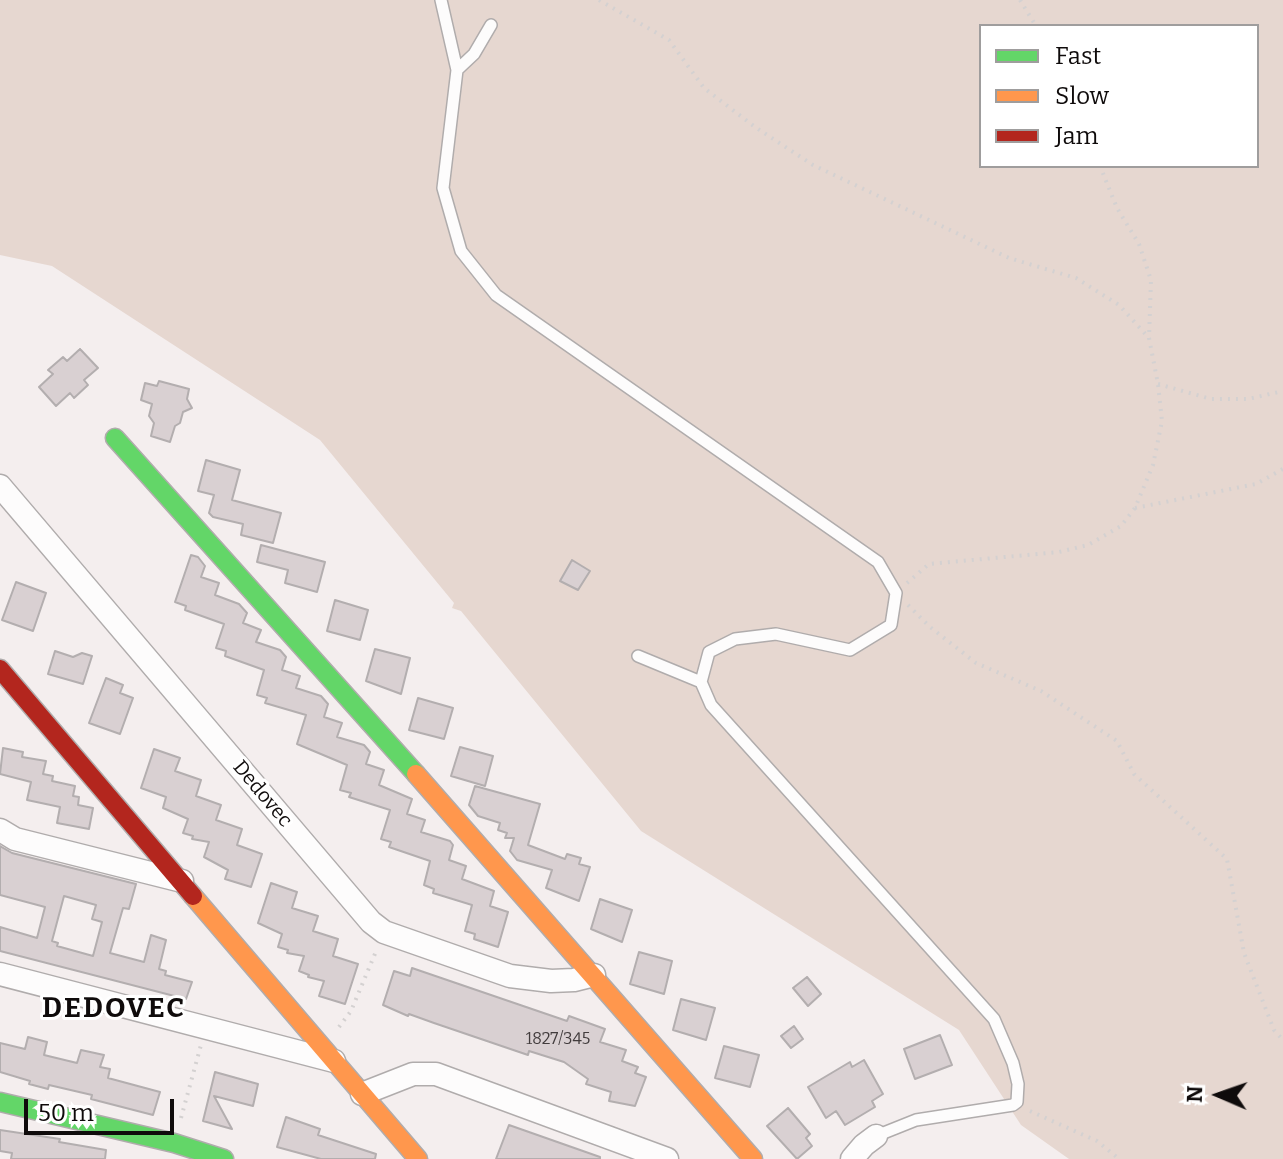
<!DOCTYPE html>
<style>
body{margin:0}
#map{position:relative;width:1283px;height:1159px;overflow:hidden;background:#f4eeee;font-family:Bitter,serif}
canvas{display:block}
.legend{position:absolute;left:979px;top:24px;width:280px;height:144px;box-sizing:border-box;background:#fff;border:2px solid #9f9d9d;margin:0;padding:10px 14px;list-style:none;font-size:24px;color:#0f0b0b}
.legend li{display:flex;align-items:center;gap:16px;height:40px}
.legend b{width:40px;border:2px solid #9f9d9d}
.north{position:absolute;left:1179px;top:1055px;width:80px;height:80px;-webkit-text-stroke:6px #fff;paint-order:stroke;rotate:272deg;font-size:22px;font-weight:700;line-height:32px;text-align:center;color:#0f0b0b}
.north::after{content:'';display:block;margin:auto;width:28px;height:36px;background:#0f0b0b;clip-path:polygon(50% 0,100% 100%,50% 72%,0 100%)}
.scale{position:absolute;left:24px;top:1099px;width:150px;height:36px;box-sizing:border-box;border:4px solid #0f0b0b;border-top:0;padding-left:10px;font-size:24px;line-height:28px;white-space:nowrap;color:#0f0b0b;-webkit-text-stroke:6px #fff;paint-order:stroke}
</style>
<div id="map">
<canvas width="1283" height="1159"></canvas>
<ul class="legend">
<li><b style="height:10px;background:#63d668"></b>Fast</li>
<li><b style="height:10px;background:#ff974d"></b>Slow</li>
<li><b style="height:10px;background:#b3261e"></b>Jam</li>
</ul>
<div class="north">N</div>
<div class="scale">50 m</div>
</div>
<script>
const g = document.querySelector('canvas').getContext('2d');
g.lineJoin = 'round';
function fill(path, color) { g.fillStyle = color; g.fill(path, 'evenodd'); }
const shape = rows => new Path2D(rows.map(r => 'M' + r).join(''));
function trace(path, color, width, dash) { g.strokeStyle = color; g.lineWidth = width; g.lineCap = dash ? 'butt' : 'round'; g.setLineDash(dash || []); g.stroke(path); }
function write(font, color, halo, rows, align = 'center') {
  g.font = font + ' Bitter,serif'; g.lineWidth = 6; g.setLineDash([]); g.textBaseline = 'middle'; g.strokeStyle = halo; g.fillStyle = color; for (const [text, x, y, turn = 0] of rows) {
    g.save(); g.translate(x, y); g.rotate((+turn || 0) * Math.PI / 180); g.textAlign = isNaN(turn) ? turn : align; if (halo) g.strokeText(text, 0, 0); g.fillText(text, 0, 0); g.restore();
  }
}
const green = shape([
 [0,0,1283,0,1283,1159,1069,1159,1021,1125,959,1030,641,831,461,611,452,608,454,603,320,440,52,266,0,255],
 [981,26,1257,26,1257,166,981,166]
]);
const building = shape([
 [80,349,98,368,84,380,88,385,74,398,70,393,56,406,39,387,53,374,48,370,63,357,67,361,80,349],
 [159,381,189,389,187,399,192,408,183,412,180,423,175,426,170,442,151,436,154,423,149,416,152,404,141,400,145,383,157,386,159,381],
 [206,460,240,470,232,500,281,513,273,543,241,535,243,524,213,517,209,513,214,495,198,491,206,460],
 [261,545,325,562,317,592,285,583,288,570,257,562,261,545],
 [191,555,198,557,205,566,201,577,219,583,215,595,239,604,247,613,243,623,261,630,256,642,280,650,286,657,282,670,300,676,296,688,321,696,328,704,324,717,342,723,337,737,364,745,370,752,366,764,384,770,379,785,412,799,407,814,425,820,421,832,450,841,453,845,449,860,466,866,462,879,494,891,490,906,508,912,498,947,474,939,475,934,465,931,472,905,433,893,434,889,424,885,430,861,389,847,391,842,381,839,390,810,349,797,351,793,340,790,347,765,297,744,306,715,265,703,267,698,257,695,264,670,225,656,226,651,216,648,224,624,185,610,186,606,175,602,191,555],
 [572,560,590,571,578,590,560,581,572,560],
 [16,582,46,593,33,631,2,620,16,582],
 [335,600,368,610,360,640,327,631,335,600],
 [375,649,410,658,401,694,366,681,375,649],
 [55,651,73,657,82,653,92,656,83,684,48,674,55,651],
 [106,678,123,685,120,693,133,698,120,734,89,723,106,678],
 [418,698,453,708,444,739,409,730,418,698],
 [460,747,493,756,485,786,451,776,460,747],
 [3,748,23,752,22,757,46,761,43,774,53,776,52,781,75,786,73,796,79,797,78,805,93,808,89,829,57,823,60,807,27,800,31,782,0,774,3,748],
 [154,749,180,758,175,771,201,780,196,796,221,805,216,820,242,829,237,845,262,854,251,887,225,879,228,870,204,857,209,842,192,839,193,836,183,833,188,819,163,808,166,797,141,788,154,749],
 [475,786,540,804,528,845,565,859,567,854,581,858,579,864,590,867,579,901,546,888,552,870,517,860,510,851,514,838,505,838,507,833,498,830,500,823,478,816,469,805,475,786],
 [0,846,12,853,136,884,129,909,123,908,110,953,144,962,151,935,166,940,159,969,166,971,165,975,192,982,186,999,0,951,0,927,37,938,45,907,0,895,0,846],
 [64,896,96,905,92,919,102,922,93,956,57,946,58,943,52,941,64,896],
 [271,883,297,892,292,908,318,916,313,931,338,939,333,956,358,964,345,1004,319,996,324,981,308,977,309,975,299,971,304,956,287,953,288,950,278,947,282,934,258,923,271,883],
 [600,899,632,910,622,942,591,929,600,899],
 [639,952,672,961,664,994,630,984,639,952],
 [412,968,567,1021,569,1016,605,1029,600,1042,626,1050,622,1061,638,1067,635,1073,646,1077,635,1106,609,1101,611,1092,586,1084,588,1079,564,1062,529,1051,528,1055,434,1023,409,1014,408,1016,383,1005,394,971,410,976,412,968],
 [807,977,821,994,808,1006,793,988,807,977],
 [681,999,715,1008,706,1040,673,1030,681,999],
 [794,1026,803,1039,791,1048,781,1036,794,1026],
 [940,1035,952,1065,915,1079,904,1049,940,1035],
 [28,1037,47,1042,44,1055,77,1063,81,1050,104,1055,100,1067,110,1069,108,1078,160,1092,153,1115,91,1099,92,1095,49,1085,48,1089,29,1084,30,1081,0,1072,0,1043,25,1049,28,1037],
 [724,1046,759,1055,750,1087,715,1078,724,1046],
 [864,1060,883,1094,872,1101,875,1107,845,1125,836,1111,826,1118,808,1087,850,1062,852,1067,864,1060],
 [215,1072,258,1084,253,1106,214,1096,232,1129,203,1121,215,1072],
 [788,1108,810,1134,806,1138,812,1146,797,1159,767,1126,788,1108],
 [286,1117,320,1129,318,1135,376,1154,375,1159,321,1159,277,1147,286,1117],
 [509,1125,600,1157,600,1159,496,1159,509,1125],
 [0,1130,60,1139,59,1142,106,1150,105,1159,11,1159,12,1153,0,1151,0,1130]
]);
const path = shape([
 [599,0,669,40,704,88,755,127,813,165,1009,258,1076,278,1119,305,1149,338],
 [1020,0,1036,26],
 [1158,384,1211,399,1248,399,1283,391],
 [1135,508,1256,484,1283,469],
 [907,583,929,564,1059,552,1088,545,1121,526,1135,508,1153,465,1162,421,1158,384,1149,338,1151,280,1139,244,1117,208,1100,166],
 [908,605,930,627,976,663,1041,691,1117,741,1134,774,1227,859,1244,953,1274,1030,1283,1040],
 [339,1027,351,1011,377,949],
 [1030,1111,1097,1141,1119,1159],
 [181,1118,201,1045]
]);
const lane = shape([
 [441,0,457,70,443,188,461,251,496,295,878,562,896,593,891,625,850,650,776,634,735,639,709,652,701,682,711,705,994,1019,1013,1063,1018,1084,1017,1102,1013,1105,916,1120,876,1136],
 [457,70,474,54,491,25],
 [638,656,701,682]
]);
const street = shape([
 [0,486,371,922,384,932,510,976,551,981,574,980,594,975],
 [0,830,15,839,182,881],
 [0,974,334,1061],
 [362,1094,413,1074,436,1074,667,1159],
 [852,1159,864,1145,876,1136]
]);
const fast = shape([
 [115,438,416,774],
 [0,1102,174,1143,224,1159]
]);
const slow = shape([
 [416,774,753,1159],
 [193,896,418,1159]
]);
const jam = shape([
 [0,669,193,896]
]);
const numberNames = [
 ["1827/345",558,1040]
];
const streetNames = [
 ["Dedovec",262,794,50]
];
const districtNames = [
 ["DEDOVEC",114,1009]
];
fill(green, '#e6d7d0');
fill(building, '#d9d0d2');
trace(building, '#b3aeaf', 2);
trace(lane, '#b0acac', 14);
trace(street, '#b0acac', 25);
trace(fast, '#b0acac', 21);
trace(slow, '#b0acac', 21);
trace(jam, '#b0acac', 21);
trace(path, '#d4d1d1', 4, [2, 6]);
trace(lane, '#fdfcfc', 11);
trace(street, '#fdfcfc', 22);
trace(fast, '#63d668', 18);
trace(slow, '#ff974d', 18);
trace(jam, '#b3261e', 18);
write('16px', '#423c3d', null, numberNames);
write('20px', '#0f0b0b', '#fff', streetNames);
g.letterSpacing = '2px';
write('bold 28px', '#0f0b0b', '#fff', districtNames);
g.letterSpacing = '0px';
</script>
